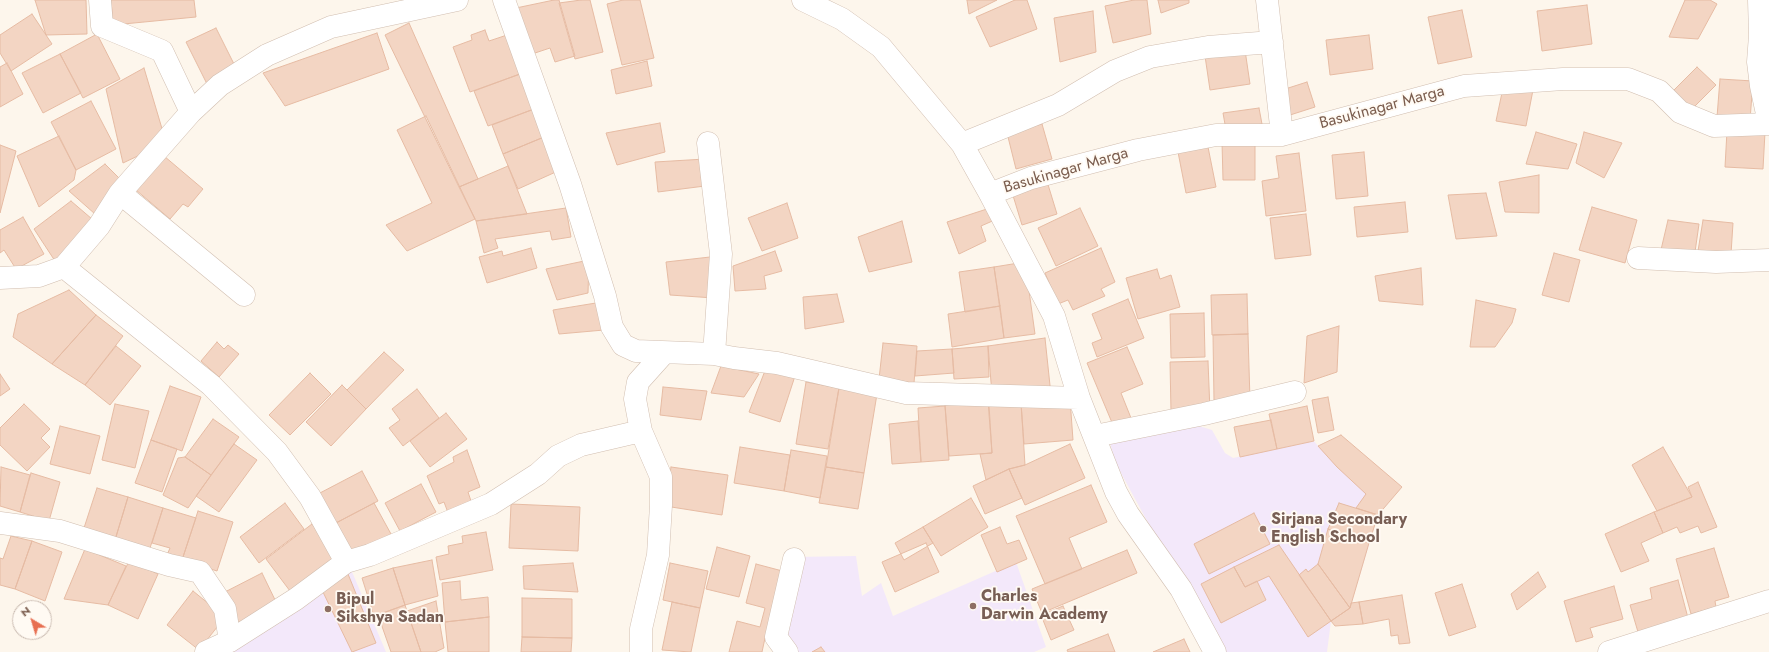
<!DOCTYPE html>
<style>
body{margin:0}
#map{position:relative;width:1769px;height:652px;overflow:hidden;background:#fdf6ec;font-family:Jost,sans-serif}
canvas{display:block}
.north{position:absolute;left:12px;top:600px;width:40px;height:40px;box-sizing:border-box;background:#fffaf3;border:1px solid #cabbb1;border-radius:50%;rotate:322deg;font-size:11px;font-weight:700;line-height:16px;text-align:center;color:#7a5c4d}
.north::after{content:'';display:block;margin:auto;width:14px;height:18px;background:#e76f51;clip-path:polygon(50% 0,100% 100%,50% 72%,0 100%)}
</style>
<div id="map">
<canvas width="1769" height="652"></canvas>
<div class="north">N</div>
</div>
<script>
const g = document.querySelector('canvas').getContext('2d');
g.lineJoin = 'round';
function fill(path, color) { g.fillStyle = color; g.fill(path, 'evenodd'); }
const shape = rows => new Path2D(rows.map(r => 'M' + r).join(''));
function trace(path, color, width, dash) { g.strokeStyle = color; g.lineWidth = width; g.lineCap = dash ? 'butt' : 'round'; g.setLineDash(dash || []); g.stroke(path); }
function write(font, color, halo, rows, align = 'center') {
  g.font = font + ' Jost,sans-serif'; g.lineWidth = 3.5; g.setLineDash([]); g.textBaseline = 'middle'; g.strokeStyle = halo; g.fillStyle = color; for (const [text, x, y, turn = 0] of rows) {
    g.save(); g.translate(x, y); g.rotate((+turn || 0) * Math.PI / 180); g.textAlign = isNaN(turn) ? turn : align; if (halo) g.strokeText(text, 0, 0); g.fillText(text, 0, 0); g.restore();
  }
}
const education = shape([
 [1199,426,1212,430,1225,453,1233,458,1314,441,1318,446,1341,435,1402,487,1378,515,1350,608,1331,621,1327,652,1215,652,1182,585,1116,464,1110,443],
 [856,556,862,596,881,583,893,616,1016,562,1046,647,1034,652,791,652,787,648,792,557],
 [350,567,386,652,225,652]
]);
const building = shape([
 [35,0,86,0,87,34,46,35,35,0],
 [111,0,194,0,196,17,113,25,111,0],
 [554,0,559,0,575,56,555,62,550,48,532,54,516,8,554,0],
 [581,0,590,0,603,52,575,59,559,3,581,0],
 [623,0,640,0,654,58,622,65,607,4,623,0],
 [967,0,997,0,969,14,967,0],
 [1015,0,1027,0,1037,29,990,47,976,17,1015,0],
 [1134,0,1147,0,1151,34,1113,43,1105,6,1134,0],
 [1158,0,1189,0,1189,3,1161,13,1158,0],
 [1685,0,1710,0,1717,4,1698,39,1669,37,1685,0],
 [1587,5,1592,44,1542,51,1537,11,1587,5],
 [1462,10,1472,57,1438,64,1428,17,1462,10],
 [1093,11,1096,52,1060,62,1054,18,1093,11],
 [32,14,52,44,11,71,0,53,0,35,32,14],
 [409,23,478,179,459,187,385,35,409,23],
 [216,28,238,72,208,86,186,42,216,28],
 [485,30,489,41,507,35,520,74,470,92,453,47,472,40,471,35,485,30],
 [377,33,389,69,285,106,263,73,377,33],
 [97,34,120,79,83,98,60,54,97,34],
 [1369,35,1373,69,1330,75,1326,40,1369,35],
 [1245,50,1250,84,1210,90,1205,56,1245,50],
 [60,54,81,93,43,113,22,73,60,54],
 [647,61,652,86,616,94,611,70,647,61],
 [7,63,23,94,0,107,0,67,7,63],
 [1697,67,1716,85,1692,109,1673,91,1697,67],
 [144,68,163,132,142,154,123,163,106,89,144,68],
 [520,74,534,109,488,126,474,91,520,74],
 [1720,79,1753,81,1750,120,1717,117,1720,79],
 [1307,82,1315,107,1287,116,1279,91,1307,82],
 [1503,88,1533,90,1526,126,1496,121,1503,88],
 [91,101,116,149,76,170,51,122,91,101],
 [1259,108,1262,124,1226,130,1223,113,1259,108],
 [534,109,544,137,503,154,492,125,534,109],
 [426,116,475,219,407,251,386,225,432,203,397,130,426,116],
 [660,123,665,152,617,165,606,133,660,123],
 [1042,124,1052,159,1016,169,1007,133,1042,124],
 [1727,131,1765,132,1763,169,1725,167,1727,131],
 [1536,132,1577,144,1568,169,1526,164,1536,132],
 [1584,132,1622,143,1604,178,1576,163,1584,132],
 [59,136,76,170,74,180,39,207,17,156,59,136],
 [544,137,558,171,518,189,503,154,544,137],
 [1255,141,1255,180,1223,180,1222,142,1255,141],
 [1207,142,1216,187,1186,193,1177,147,1207,142],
 [0,145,16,151,0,213,0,145],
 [1364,152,1368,196,1336,199,1332,155,1364,152],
 [1299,153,1306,211,1266,216,1262,181,1279,178,1276,156,1299,153],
 [164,156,203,189,188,207,183,204,170,219,136,190,164,156],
 [705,159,705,186,658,192,655,162,705,159],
 [105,164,119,178,95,214,69,191,105,164],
 [508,166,527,214,476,221,459,187,508,166],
 [1539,175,1539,213,1505,212,1499,182,1539,175],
 [1046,178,1057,214,1022,225,1011,189,1046,178],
 [1486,193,1497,236,1456,239,1448,195,1486,193],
 [71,201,92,219,55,261,34,229,71,201],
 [1405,202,1408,232,1357,237,1354,207,1405,202],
 [787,203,798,238,762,251,748,218,787,203],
 [993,207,997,219,981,226,986,241,959,254,947,222,993,207],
 [1592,207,1637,220,1625,263,1579,250,1592,207],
 [566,208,571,237,552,240,550,231,495,239,498,248,484,253,476,221,566,208],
 [1080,208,1098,246,1056,266,1038,228,1080,208],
 [1306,214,1311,255,1275,259,1270,218,1306,214],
 [23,217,44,254,16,269,4,250,0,253,0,230,23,217],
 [1668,220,1699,224,1694,259,1660,254,1668,220],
 [1703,220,1733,223,1731,254,1698,251,1703,220],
 [902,221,912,262,869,272,858,237,902,221],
 [531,248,537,268,487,283,479,257,502,251,503,256,531,248],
 [1101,248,1115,282,1101,289,1105,296,1073,310,1068,300,1058,304,1045,273,1101,248],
 [775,251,782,271,764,276,766,289,735,291,733,266,775,251],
 [1554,253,1580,260,1569,302,1542,295,1554,253],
 [710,257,714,298,670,295,666,262,710,257],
 [589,260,588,293,557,300,546,269,589,260],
 [1025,262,1035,334,1004,338,994,267,1025,262],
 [994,267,1000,306,965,312,959,272,994,267],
 [1421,268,1423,305,1379,301,1375,276,1421,268],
 [1157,269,1160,279,1171,275,1180,307,1138,319,1126,278,1157,269],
 [69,290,96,315,52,364,13,337,18,314,69,290],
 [837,294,844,322,805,329,803,297,837,294],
 [1247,294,1248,334,1212,335,1211,295,1247,294],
 [1128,299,1144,338,1097,357,1092,343,1102,339,1092,314,1128,299],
 [1476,300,1516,309,1512,323,1495,347,1470,347,1476,300],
 [596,303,604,330,559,334,553,310,596,303],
 [1000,306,1004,338,952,347,948,314,1000,306],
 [1204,313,1205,357,1171,358,1170,314,1204,313],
 [96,315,123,336,85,385,52,364,96,315],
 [1339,326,1337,372,1304,383,1307,336,1339,326],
 [1248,334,1250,400,1214,401,1213,335,1248,334],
 [1045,338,1051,395,992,394,988,346,1045,338],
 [217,342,224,349,228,345,239,354,219,377,201,361,217,342],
 [883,343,917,346,914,383,879,379,883,343],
 [116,346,141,366,110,405,85,385,116,346],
 [988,346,989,377,954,379,952,349,988,346],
 [1127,347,1143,384,1121,393,1131,418,1113,425,1087,363,1127,347],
 [952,349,954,373,915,376,917,351,952,349],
 [384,352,404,370,366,409,347,390,384,352],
 [1208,361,1210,411,1171,412,1170,362,1208,361],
 [768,363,796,373,780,422,749,412,768,363],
 [721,366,759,374,744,397,711,393,721,366],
 [310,373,331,394,290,435,269,415,310,373],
 [0,374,10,389,0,396,0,374],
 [806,382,839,388,828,449,796,444,806,382],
 [342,385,366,409,331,446,306,422,342,385],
 [170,386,201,397,182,451,151,440,170,386],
 [663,387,707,391,701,420,660,415,663,387],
 [839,388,877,394,864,473,826,467,839,388],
 [417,389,439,418,403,446,389,428,400,420,392,409,417,389],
 [1328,397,1334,430,1318,433,1312,400,1328,397],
 [1070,399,1073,440,1024,444,1021,403,1070,399],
 [988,401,992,453,949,456,945,405,988,401],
 [1021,403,1025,465,1009,469,986,480,980,454,992,453,989,405,1021,403],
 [24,404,50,429,41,438,50,447,27,471,0,445,0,428,24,404],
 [115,404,149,411,135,468,102,460,115,404],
 [945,406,949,460,921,462,918,408,945,406],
 [1307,406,1314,441,1277,449,1269,414,1307,406],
 [446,413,467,439,430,467,410,441,446,413],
 [213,419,239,437,211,475,185,457,213,419],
 [1271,420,1277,449,1240,457,1234,427,1271,420],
 [918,421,921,462,892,464,889,424,918,421],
 [60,426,100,436,90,474,50,464,60,426],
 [1341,435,1402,487,1378,515,1356,508,1366,494,1337,467,1318,446,1341,435],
 [151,440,177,449,162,492,135,483,151,440],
 [234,444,257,460,219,512,196,496,234,444],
 [1070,444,1085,478,1025,505,1009,469,1025,465,1070,444],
 [740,447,790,455,784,491,734,483,740,447],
 [1663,447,1692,497,1657,511,1632,465,1663,447],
 [467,450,480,487,468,492,473,507,450,518,444,502,439,504,427,476,454,462,453,457,467,450],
 [791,450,827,456,820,498,784,491,791,450],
 [185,457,211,475,188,508,163,495,178,458,185,457],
 [1,467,30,475,20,512,0,506,1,467],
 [671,467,728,475,722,515,665,506,671,467],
 [826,467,864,473,858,509,819,503,826,467],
 [1009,469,1022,498,985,514,973,486,1009,469],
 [362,471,378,501,334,524,318,494,362,471],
 [31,473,60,482,49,521,20,512,31,473],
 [1698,482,1717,527,1701,533,1698,526,1680,533,1677,527,1663,533,1654,512,1692,497,1688,487,1698,482],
 [421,484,436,512,400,531,385,503,421,484],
 [1091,485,1107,522,1069,538,1082,569,1045,584,1016,516,1091,485],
 [97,488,128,497,115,540,83,531,97,488],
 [128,497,163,508,149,551,115,540,128,497],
 [971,498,988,527,941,556,923,527,971,498],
 [285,503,304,529,259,563,240,537,285,503],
 [374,503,391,534,351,556,334,524,374,503],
 [1339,503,1378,515,1369,543,1328,529,1339,503],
 [511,504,580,507,578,551,509,548,511,504],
 [163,508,196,518,182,560,167,555,170,548,152,543,163,508],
 [198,511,233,522,217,571,182,560,198,511],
 [1654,512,1663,533,1641,543,1649,561,1621,572,1605,534,1654,512],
 [1254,513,1270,544,1209,574,1194,544,1254,513],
 [312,524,339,560,293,595,266,559,312,524],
 [923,527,933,543,904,560,895,543,923,527],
 [1000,527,1007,544,1019,540,1027,559,997,572,981,535,1000,527],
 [1328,529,1369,543,1350,608,1318,564,1328,529],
 [486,532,493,570,440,580,436,557,449,554,448,546,463,543,462,536,486,532],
 [11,536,32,541,15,589,0,585,0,558,3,559,11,536],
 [32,541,62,552,45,601,15,589,32,541],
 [926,543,939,572,895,592,882,562,926,543],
 [1279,545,1331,621,1308,637,1269,576,1245,587,1234,567,1279,545],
 [717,547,750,556,739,597,706,589,717,547],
 [1714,548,1729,597,1715,601,1716,607,1691,614,1676,559,1714,548],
 [85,549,126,566,108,605,64,599,85,549],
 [1127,550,1137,573,1042,613,1032,589,1127,550],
 [432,560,438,596,405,605,393,568,432,560],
 [129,561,158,574,138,619,108,605,129,561],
 [573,563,578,592,524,589,523,566,573,563],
 [670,563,708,571,700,608,663,600,670,563],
 [756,564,790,573,772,640,765,638,762,652,729,652,737,621,760,627,765,608,746,603,756,564],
 [1318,564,1350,608,1331,621,1299,575,1306,569,1308,572,1318,564],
 [1234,567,1245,587,1257,581,1266,600,1221,623,1201,584,1234,567],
 [393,568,405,605,374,616,362,578,393,568],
 [1538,572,1546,587,1517,610,1511,594,1538,572],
 [262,573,278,606,238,626,221,594,262,573],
 [348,574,376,643,352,652,322,590,348,574],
 [1678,580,1688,618,1638,632,1630,605,1652,599,1650,588,1678,580],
 [460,581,461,600,488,597,489,617,445,622,442,583,460,581],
 [1462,584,1476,627,1449,636,1435,593,1462,584],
 [1614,586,1623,619,1590,628,1593,637,1576,642,1564,601,1614,586],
 [193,591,225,617,199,650,167,625,193,591],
 [1402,595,1410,643,1399,644,1398,635,1391,636,1389,619,1363,624,1359,602,1402,595],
 [522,598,572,599,572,638,522,637,522,598],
 [436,601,444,648,435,652,421,652,407,611,436,601],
 [672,602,700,608,691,652,662,650,672,602],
 [1359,602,1363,624,1335,626,1331,621,1350,608,1351,603,1359,602],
 [405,605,407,611,421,652,391,652,378,615,405,605],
 [1063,606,1074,630,1051,640,1041,615,1063,606],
 [489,617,489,652,448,652,445,622,489,617],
 [1108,634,1115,652,1068,652,1067,650,1108,634],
 [522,637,572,638,571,652,521,652,522,637],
 [1184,639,1190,652,1153,652,1184,639],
 [821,647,825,652,812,652,821,647]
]);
const minor = shape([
 [100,0,102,26,162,51,191,112],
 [504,0,570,184,605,296,612,327,623,345,636,351,714,354,734,358,777,363,906,393,1079,398],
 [803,0,842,19,881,47,962,144,990,194,1054,316,1079,398,1116,492,1128,514,1181,589,1215,652],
 [1267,0,1282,135],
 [1759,0,1760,35,1758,62,1761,86,1769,123],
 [708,143,721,254,714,354],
 [962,144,1058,105,1115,71,1150,57,1208,47,1272,42],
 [120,193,244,295],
 [990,194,1031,178,1138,150,1216,135,1282,135,1464,86,1563,79,1628,79,1659,91,1680,112,1714,126,1769,124],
 [1638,258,1716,262,1769,260],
 [64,267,211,385,277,452,310,497,346,562,296,599,230,641,206,652],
 [0,278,39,276,64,267,99,226,120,193,191,112,220,85,267,55,331,27,457,0],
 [1095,436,1204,414,1295,392],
 [0,523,60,531,169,565,200,572,225,609,230,641],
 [346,562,370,555,491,504,538,474,558,456,581,445,641,431],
 [641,652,641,629,658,555,661,505,661,477,641,431,635,399,638,382,664,353],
 [787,652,776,637,794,559],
 [1609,652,1769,601]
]);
const markers = [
 [1263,529,4,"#8d6e63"],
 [973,606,4,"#8d6e63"],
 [328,609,4,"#8d6e63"]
];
const streetNames = [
 ["Basukinagar Marga",1382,108,-15],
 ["Basukinagar Marga",1066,171,-16]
];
const educationNames = [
 ["Sirjana Secondary",1271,520],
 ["English School",1271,538],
 ["Charles",981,597],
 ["Darwin Academy",981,615],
 ["Bipul",336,600],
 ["Sikshya Sadan",336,618]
];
fill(education, '#f3e8fa');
fill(building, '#f3d5c3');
trace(building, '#e6bba3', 1);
trace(minor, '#d1beb0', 23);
trace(minor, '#fff', 22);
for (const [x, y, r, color] of markers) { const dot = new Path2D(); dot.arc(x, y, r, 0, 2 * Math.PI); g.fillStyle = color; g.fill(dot); trace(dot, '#fffaf3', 1.5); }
write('16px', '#7a5c4d', '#fffaf3', streetNames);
write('bold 16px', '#785e54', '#fffaf3', educationNames, 'left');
</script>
